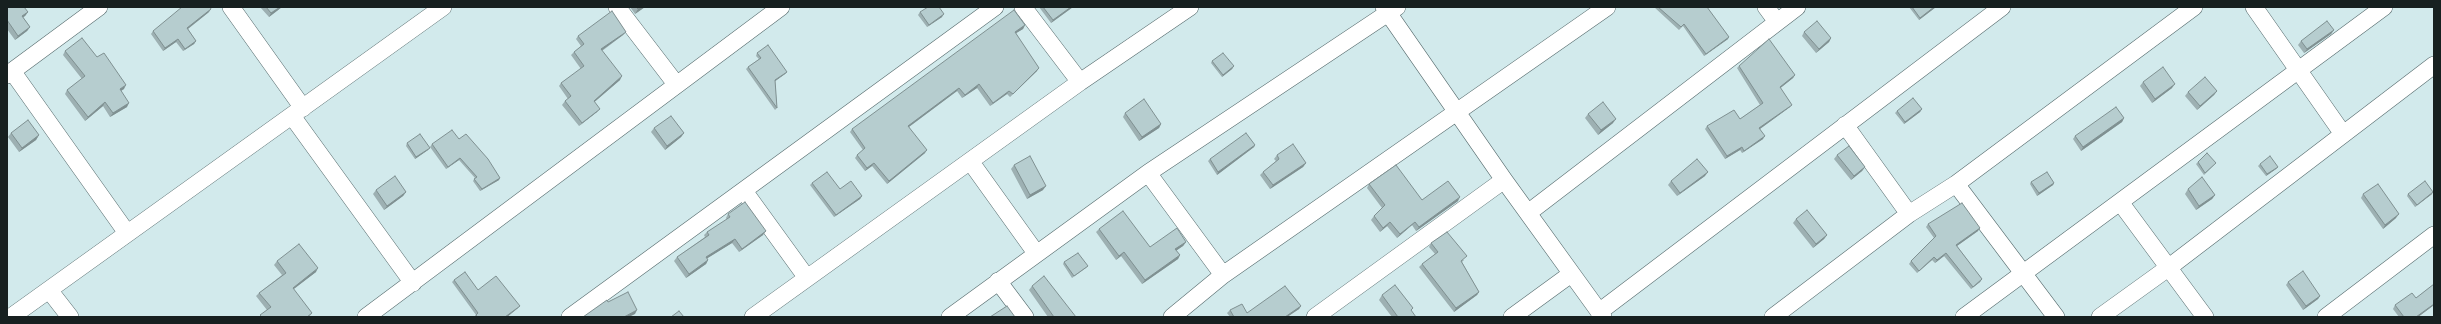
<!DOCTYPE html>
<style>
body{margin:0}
#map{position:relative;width:2441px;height:324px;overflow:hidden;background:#d2eaec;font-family:"Source Serif 4",serif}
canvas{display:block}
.frame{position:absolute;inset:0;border:8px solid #172020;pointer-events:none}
</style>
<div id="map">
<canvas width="2441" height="324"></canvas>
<div class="frame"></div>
</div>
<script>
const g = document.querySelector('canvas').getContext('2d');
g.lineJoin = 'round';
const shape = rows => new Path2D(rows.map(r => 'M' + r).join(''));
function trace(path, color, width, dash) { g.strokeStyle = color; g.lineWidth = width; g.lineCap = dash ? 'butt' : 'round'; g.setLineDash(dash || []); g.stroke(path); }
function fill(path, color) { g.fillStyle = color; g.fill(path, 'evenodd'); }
const street = shape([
 [231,7,303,108],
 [617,7,676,84],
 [1023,7,1080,82],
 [1384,7,1504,180,1603,317],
 [1766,7,1777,22],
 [2254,7,2343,134],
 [12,71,127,233],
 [7,75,99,7],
 [292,116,413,283],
 [1845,125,1909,214],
 [970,161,1036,253],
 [1148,173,1223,275],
 [1956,184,2056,317],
 [744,191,807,278],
 [2120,202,2205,317],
 [1528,213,1797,7],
 [998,281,1025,317],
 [49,290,70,317],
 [1599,312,2002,7],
 [11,317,443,7],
 [366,317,781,7],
 [570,317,995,7],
 [753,317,1080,82,1190,7],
 [950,317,1148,173,1397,7],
 [1172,317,1223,275,1607,7],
 [1315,317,1504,180],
 [1512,317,1571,274],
 [1773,317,1909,214,1956,184,2194,7],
 [1964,317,2384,7],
 [2100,317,2168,268,2434,65],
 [2326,317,2434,235]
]);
const wall = shape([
 [7,7,28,12,25,16,23,17,30,27,27,31,15,40,7,29],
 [260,7,282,7,269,17],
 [630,7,645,7,635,14],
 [1039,7,1073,7,1051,23],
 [1654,7,1707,7,1728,39,1704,56,1683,26,1679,30],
 [1909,7,1936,7,1919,20],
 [209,12,188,29,196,41,194,44,183,51,176,42,163,51,151,34,153,31],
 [920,12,942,17,927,27,918,15],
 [1025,25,1023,29,1016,33,1037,71,1010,97,1007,94,990,106,977,88,962,98,957,91,909,127,925,153,887,184,872,166,865,171,855,158,857,155,863,150,850,132,852,129],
 [2334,30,2331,34,2304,53,2298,45,2301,41],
 [1804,32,1831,38,1829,42,1816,53,1802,36],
 [623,35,602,51,620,80,594,102,597,112,579,126,562,105,565,101,568,99,559,86,561,83,581,69,571,55,574,52,581,46,576,39,578,36],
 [65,51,124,89,121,90,127,107,110,117,103,106,85,121,65,94,67,90,82,79,63,55],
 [757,53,787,72,785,74,775,81,777,108,775,110,746,69,748,67,759,59,756,56],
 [1212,61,1234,66,1232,69,1222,77,1211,63],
 [1739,66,1795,75,1793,78,1780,88,1790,107,1760,129,1763,139,1742,153,1740,150,1725,159,1705,129,1707,126,1740,119,1760,105,1737,68],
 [2143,82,2172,88,2152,103,2140,86],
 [2217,91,2214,95,2197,110,2185,96,2188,92],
 [1922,109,1920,112,1904,124,1895,113,1897,111],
 [1125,113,1161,124,1159,128,1139,141,1123,117],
 [1588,114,1613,123,1598,135,1585,118],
 [2124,118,2122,122,2081,151,2073,139,2075,136],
 [654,128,684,133,681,137,665,150,651,132],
 [11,133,39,135,36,140,19,152,8,137],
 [459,139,499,180,480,191,473,181,475,178,459,160,446,169,430,147,432,144],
 [407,143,428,150,415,159,406,146],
 [1255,145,1254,147,1217,175,1208,161,1210,159],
 [1277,155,1306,163,1303,167,1270,189,1260,175,1263,172,1276,161,1274,159],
 [1837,155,1865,167,1862,171,1851,180,1834,159],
 [2198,162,2214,165,2204,175,2196,164],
 [2260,164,2278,167,2276,169,2266,176,2258,166],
 [1014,165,1043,190,1027,199,1011,169],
 [1705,176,1677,196,1668,185,1671,181],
 [2031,182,2054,183,2053,185,2037,196,2030,184],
 [812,183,840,189,862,196,860,199,834,217,810,185],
 [1369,184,1422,200,1458,201,1416,231,1412,225,1397,238,1387,226,1380,232,1371,220,1374,216,1382,208,1367,188],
 [2188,189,2215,195,2212,199,2196,210,2185,194],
 [376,190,406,192,403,196,384,210,373,194],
 [2363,194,2396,218,2383,229,2361,198],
 [2408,194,2432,194,2415,207,2407,196],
 [728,214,763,235,739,252,732,243,707,258,708,260,706,264,686,278,674,261,677,257,705,237,704,235,707,232,727,220,726,218],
 [1796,219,1827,235,1824,239,1813,248,1793,223],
 [1928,224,1978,231,1957,246,1982,279,1980,282,1971,289,1944,256,1935,263,1932,260,1917,273,1909,264,1911,261,1934,238,1926,227],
 [1099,229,1150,247,1186,242,1183,246,1176,250,1180,255,1178,259,1142,284,1121,256,1116,260,1096,232],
 [1431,243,1464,260,1462,262,1479,292,1477,295,1454,312,1419,267,1422,264,1435,254,1429,247],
 [277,261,316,272,293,289,312,313,309,317,259,317,267,310,256,296,259,293,282,275,274,265],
 [1064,262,1088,266,1086,268,1072,278,1063,264],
 [454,280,478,290,518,308,507,317,474,317,476,315,452,282],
 [2288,282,2320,296,2318,299,2303,310,2286,285],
 [2434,284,2434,305,2418,317,2399,317,2393,309,2395,305,2416,298],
 [1032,286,1076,317,1048,317,1029,290],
 [1382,295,1411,311,1416,317,1392,317,1379,300],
 [1301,306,1299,309,1287,317,1230,317,1227,313,1230,310,1247,313]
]);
const shadedWall = shape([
 [280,7,282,7,269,17,271,13],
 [641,7,645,7,635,14,638,9],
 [1071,7,1073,7,1051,23,1053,20],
 [1934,7,1936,7,1919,20,1920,18],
 [211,9,209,12,185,31,187,28],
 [28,12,25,16,19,20,22,16],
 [944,14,942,17,927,27,929,25],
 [1025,25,1023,29,1013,35,1015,32],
 [30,27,27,31,15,40,18,36],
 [2334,30,2331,34,2304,53,2307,49],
 [626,32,623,35,598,53,601,49],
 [1729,37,1728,39,1704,56,1706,54],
 [1831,38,1829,42,1816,53,1819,49],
 [178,39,176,42,163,51,165,48],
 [196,41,194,44,183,51,185,49],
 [1234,66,1232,69,1222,77,1223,75],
 [1039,68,1037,71,1010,97],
 [787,72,785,74,774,82,775,80],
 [1795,75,1793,78,1778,90,1780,87],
 [622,76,620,80,591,105,594,101],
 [979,84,977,88,962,98,965,95],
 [2175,84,2172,88,2152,103,2155,99],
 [126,85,124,89,118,93,120,89],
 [959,88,957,91,906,129,908,126],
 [1009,91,1007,94,990,106,993,103],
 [2217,91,2214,95,2197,110,2200,106],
 [105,102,103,106,85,121,88,117],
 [129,103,127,107,110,117,113,113],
 [1792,105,1790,107,1757,131,1759,128],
 [600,109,597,112,579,126,582,123],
 [1922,109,1920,112,1904,124,1905,122],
 [2124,118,2122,122,2081,151,2083,147],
 [1616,119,1613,123,1598,135,1601,130],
 [1161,124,1159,128,1139,141,1142,137],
 [684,133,681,137,665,150,667,146],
 [39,135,36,140,19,152,22,148],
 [1765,136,1763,139,1742,153,1744,151],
 [1255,145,1254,147,1217,175,1218,172],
 [1742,147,1740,150,1725,159,1727,156],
 [430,148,428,150,415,159,416,157],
 [927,150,925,153,887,184,889,181],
 [460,158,459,160,446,169,448,167],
 [874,163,872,166,865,171,867,168],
 [1306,163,1303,167,1270,189,1273,185],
 [1865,167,1862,171,1851,180,1854,176],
 [2278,167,2276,169,2266,176,2267,174],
 [1708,172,1705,176,1677,196,1680,193],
 [500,178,499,180,480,191,482,189],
 [2054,183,2053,185,2037,196,2039,193],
 [1046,186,1043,190,1027,199,1030,195],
 [406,192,403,196,384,210,387,206],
 [2433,192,2432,194,2415,207,2417,205],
 [2215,195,2212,199,2196,210,2199,206],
 [862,196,860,199,834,217,836,215],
 [1460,197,1458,201,1416,231,1419,227],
 [2399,214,2396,218,2383,229,2385,225],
 [1390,222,1387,226,1380,232,1383,228],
 [1415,222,1412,225,1397,238,1400,234],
 [1980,228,1978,231,1954,248,1956,245],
 [766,231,763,235,739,252,742,249],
 [1827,235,1824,239,1813,248,1816,244],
 [735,239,732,243,703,261,706,257],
 [1186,242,1183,246,1173,253,1175,249],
 [1124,252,1121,256,1116,260,1119,256],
 [1946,253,1944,256,1935,263,1937,260],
 [1180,255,1178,259,1142,284,1145,280],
 [1934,257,1932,260,1917,273,1919,271],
 [708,260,706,264,686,278,689,274],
 [318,268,316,272,290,292,293,288],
 [1982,279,1980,282,1971,289,1973,287],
 [1479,292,1477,295,1454,312,1456,308],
 [2320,296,2318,299,2303,310,2306,306],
 [2434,304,2434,305,2418,317,2416,317],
 [520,306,518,308,507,317,505,317],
 [1301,306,1299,309,1287,317,1285,317],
 [637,310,635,314,629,317,624,317]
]);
const building = shape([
 [7,7,24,7,28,12,22,16,30,27,18,36,7,20,7,7],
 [182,7,210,7,211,9,187,28,196,41,185,49,178,39,165,48,153,31,182,7],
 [266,7,280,7,271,13,266,7],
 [636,7,641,7,638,9,636,7],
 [928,7,939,7,944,14,929,25,920,12,928,7],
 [1043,7,1071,7,1053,20,1043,7],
 [1658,7,1707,7,1729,37,1706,54,1684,24,1681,27,1658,7],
 [1912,7,1934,7,1920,18,1912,7],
 [1014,10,1025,25,1015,32,1039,68,1013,94,1009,91,993,103,979,84,965,95,959,88,908,126,927,150,889,181,874,163,867,168,857,155,865,148,852,129,1014,10],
 [612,11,626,32,601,49,622,76,594,101,600,109,582,123,565,101,571,96,561,83,584,66,574,52,584,44,578,36,612,11],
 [1817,21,1831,38,1819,49,1804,32,1817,21],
 [2327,21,2334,30,2307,49,2301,41,2327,21],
 [82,38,97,57,104,53,126,85,120,89,129,103,113,113,105,102,88,117,67,90,85,76,65,51,82,38],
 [1769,39,1795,75,1780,87,1792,105,1759,128,1765,136,1744,151,1742,147,1727,156,1707,126,1734,110,1740,119,1763,103,1739,66,1769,39],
 [768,45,787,72,775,80,777,108,748,67,761,58,757,53,768,45],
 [1223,53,1234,66,1223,75,1212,61,1223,53],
 [2163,67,2175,84,2155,99,2143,82,2163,67],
 [2205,77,2217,91,2200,106,2188,92,2205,77],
 [1913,98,1922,109,1905,122,1897,111,1913,98],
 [1144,99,1161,124,1142,137,1125,113,1144,99],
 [1603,102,1616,119,1601,130,1588,114,1603,102],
 [2116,107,2124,118,2083,147,2075,136,2116,107],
 [671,116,684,133,667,146,654,128,671,116],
 [28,120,39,135,22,148,11,133,28,120],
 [452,130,459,139,466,134,488,159,500,178,482,189,474,179,477,177,460,158,448,167,432,144,452,130],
 [1246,133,1255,145,1218,172,1210,159,1246,133],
 [420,134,430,148,416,157,407,143,420,134],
 [1293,144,1306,163,1273,185,1263,172,1279,159,1277,155,1293,144],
 [1849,146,1865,167,1854,176,1837,155,1849,146],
 [2207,153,2216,163,2205,173,2198,162,2207,153],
 [1030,156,1046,186,1030,195,1014,165,1030,156],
 [2270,156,2278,167,2267,174,2260,164,2270,156],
 [1697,159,1708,172,1680,193,1671,181,1697,159],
 [1396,165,1422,200,1448,181,1460,197,1419,227,1415,222,1400,234,1390,222,1383,228,1374,216,1385,205,1369,184,1396,165],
 [827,172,840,189,851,181,862,196,836,215,812,183,827,172],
 [2047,172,2054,183,2039,193,2031,182,2047,172],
 [395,176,406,192,387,206,376,190,395,176],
 [2202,177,2215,195,2199,206,2188,189,2202,177],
 [2425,181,2433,192,2417,205,2408,194,2425,181],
 [2378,184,2399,214,2385,225,2363,194,2378,184],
 [745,202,766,231,742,249,735,239,706,257,708,260,689,274,677,257,709,235,707,232,730,217,728,214,745,202],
 [1962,203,1980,228,1956,245,1982,279,1973,287,1946,253,1937,260,1934,257,1919,271,1911,261,1936,236,1928,224,1962,203],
 [1807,210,1827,235,1816,244,1796,219,1807,210],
 [1123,211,1150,247,1177,228,1186,242,1175,249,1180,255,1145,280,1124,252,1119,256,1099,229,1123,211],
 [1447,232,1467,256,1461,261,1479,292,1456,308,1422,264,1438,252,1431,243,1447,232],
 [299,244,318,268,293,288,312,313,307,317,262,317,260,315,271,307,259,293,286,273,277,261,299,244],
 [1078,253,1088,266,1074,276,1064,262,1078,253],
 [2303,271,2320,296,2306,306,2288,282,2303,271],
 [465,272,478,290,496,276,520,306,505,317,477,317,476,315,478,313,454,280,465,272],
 [1044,276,1076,317,1054,317,1032,286,1044,276],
 [2434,284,2434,304,2416,317,2404,317,2395,305,2412,293,2416,298,2434,284],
 [1395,285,1413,308,1411,310,1416,317,1398,317,1382,295,1395,285],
 [1285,286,1301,306,1285,317,1234,317,1230,310,1242,304,1247,313,1285,286],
 [628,292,637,310,624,317,583,317,607,300,608,302,628,292],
 [1007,306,1015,317,990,317,1007,306],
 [679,311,684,317,671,317,679,311]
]);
trace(street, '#556a6c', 18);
trace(street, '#fff', 17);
fill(wall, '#9db0b2');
fill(shadedWall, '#7f9091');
fill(building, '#b6cdcf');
trace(building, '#7f9091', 1);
</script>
